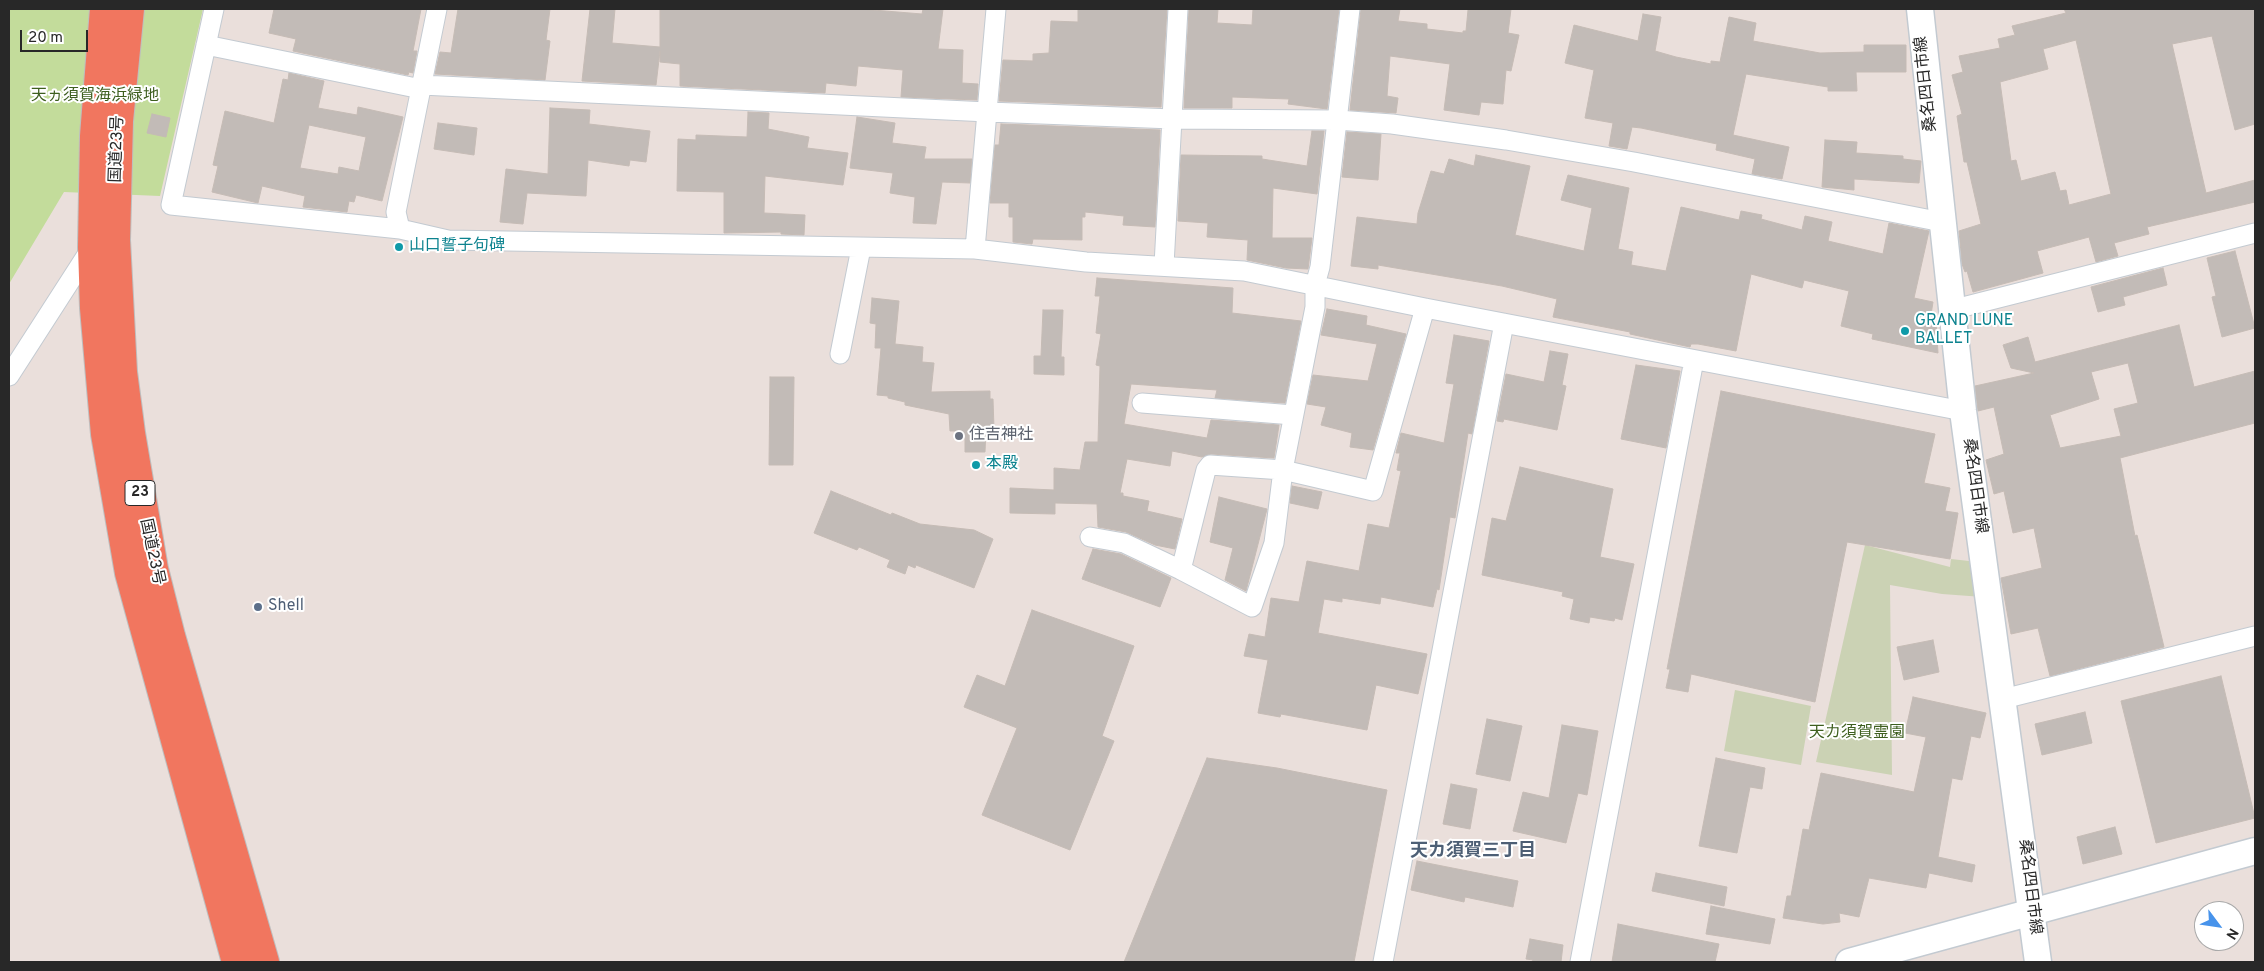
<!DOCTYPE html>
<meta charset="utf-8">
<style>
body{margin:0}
#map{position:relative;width:2264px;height:971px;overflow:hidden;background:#eadfdb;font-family:Overpass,sans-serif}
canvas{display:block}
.frame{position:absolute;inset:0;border:10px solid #282828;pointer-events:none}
.north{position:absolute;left:2194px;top:901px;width:50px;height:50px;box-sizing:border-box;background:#fff;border:1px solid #a9a9a9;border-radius:50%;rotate:121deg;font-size:14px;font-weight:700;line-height:20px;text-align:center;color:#282828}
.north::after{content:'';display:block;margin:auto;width:18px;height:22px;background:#4793eb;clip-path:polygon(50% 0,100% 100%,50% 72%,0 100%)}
.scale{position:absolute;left:20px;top:30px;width:68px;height:22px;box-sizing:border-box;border:2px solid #282828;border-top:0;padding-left:6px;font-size:15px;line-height:18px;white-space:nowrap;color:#282828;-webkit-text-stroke:4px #fff;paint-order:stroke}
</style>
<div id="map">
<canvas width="2264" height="971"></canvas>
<div class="frame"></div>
<div class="north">N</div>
<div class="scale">20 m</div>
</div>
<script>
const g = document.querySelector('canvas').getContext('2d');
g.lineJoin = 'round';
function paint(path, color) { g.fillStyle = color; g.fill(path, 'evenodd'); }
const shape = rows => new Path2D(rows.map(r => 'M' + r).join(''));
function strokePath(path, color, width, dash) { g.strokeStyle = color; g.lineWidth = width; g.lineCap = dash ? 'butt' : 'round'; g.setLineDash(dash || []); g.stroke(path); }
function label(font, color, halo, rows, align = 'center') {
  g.font = font + ' Overpass,"Noto Sans JP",sans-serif'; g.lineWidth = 4; g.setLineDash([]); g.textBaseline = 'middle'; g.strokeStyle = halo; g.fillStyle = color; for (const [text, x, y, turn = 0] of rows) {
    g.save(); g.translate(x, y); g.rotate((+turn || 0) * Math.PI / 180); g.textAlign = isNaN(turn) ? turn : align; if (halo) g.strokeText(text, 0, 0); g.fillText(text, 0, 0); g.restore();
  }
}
paint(shape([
 [9,9,203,9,160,196,64,192,9,284]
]), '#c3dc9b');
paint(shape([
 [1865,545,1950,567,1951,559,1978,562,1983,597,1942,594,1890,585,1892,775,1816,762],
 [1735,690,1811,706,1801,765,1724,751]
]), '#cbd2b4');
const building = shape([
 [274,9,421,9,413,51,417,51,413,73,409,72,408,75,293,51,296,39,269,33,274,9],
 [458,9,550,9,546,40,550,41,545,80,435,74,440,52,451,53,458,9],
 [590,9,615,9,612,43,660,47,660,9,861,9,922,14,923,9,943,9,938,49,963,50,962,83,978,84,977,100,901,97,903,70,858,66,856,86,826,83,825,93,680,86,680,64,660,62,660,51,656,85,582,81,590,9],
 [1078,9,1167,9,1161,107,999,101,1003,60,1033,61,1033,54,1049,53,1051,21,1078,22,1078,9],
 [1189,9,1218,9,1217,23,1252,25,1253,9,1339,9,1327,109,1288,104,1289,99,1232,97,1232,108,1184,108,1189,9],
 [1361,9,1400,9,1398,21,1427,24,1427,29,1463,33,1463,31,1466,31,1468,10,1511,9,1508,33,1519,35,1511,71,1506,70,1503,104,1481,102,1479,115,1444,110,1450,64,1390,56,1387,96,1398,98,1396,113,1350,110,1361,9],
 [2064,9,2255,9,2255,124,2235,130,2212,36,2172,44,2206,193,2255,180,2255,202,2147,227,2149,234,2114,243,2118,256,2096,262,2089,237,2037,251,2043,273,1973,292,1967,271,1965,272,1962,264,1959,231,1981,224,1967,162,1964,162,1957,116,1962,114,1952,75,1963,72,1959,56,2000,48,1998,39,2015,35,2012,26,2066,13,2064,9],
 [2076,40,2111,194,2069,205,2066,190,2060,191,2055,172,2021,181,2016,160,2011,161,2000,82,2048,69,2043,49,2076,40],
 [1643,14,1661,17,1655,51,1676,57,1711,64,1711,61,1720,62,1729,17,1756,23,1753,41,1820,53,1864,52,1864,45,1906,45,1906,72,1856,72,1857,91,1828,91,1828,87,1746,74,1733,135,1789,147,1782,179,1752,174,1755,159,1716,150,1717,144,1641,128,1632,127,1627,149,1609,146,1613,123,1585,118,1594,70,1565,63,1574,25,1638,41,1643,14],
 [289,73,324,81,318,108,357,115,358,107,403,117,382,201,356,195,354,202,349,201,347,212,303,207,305,196,262,186,258,203,212,192,218,166,213,165,225,111,274,123,283,79,288,80,289,73],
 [309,125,366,137,359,171,339,167,338,174,300,168,309,125],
 [550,108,590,110,589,124,650,131,646,162,630,160,629,166,588,160,586,196,527,193,523,224,500,222,506,169,548,174,550,108],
 [748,112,769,113,768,129,809,137,807,148,848,153,843,185,765,176,764,213,805,215,804,235,781,234,781,232,724,233,724,192,677,191,678,139,696,140,696,135,747,137,748,112],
 [152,114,170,118,166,137,147,133,152,114],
 [857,117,895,123,892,143,926,147,924,159,972,159,970,183,942,182,936,224,913,223,915,197,890,193,893,173,850,168,857,117],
 [438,123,477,128,474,155,434,149,438,123],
 [1001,124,1160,130,1155,227,1123,225,1124,216,1085,212,1085,217,1082,217,1082,240,1033,239,1032,244,1013,242,1013,217,1009,217,1009,203,990,203,995,145,999,145,1001,124],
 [1312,131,1324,131,1317,194,1273,188,1272,238,1312,238,1308,269,1286,268,1247,260,1248,240,1207,237,1208,223,1178,221,1181,155,1262,156,1262,159,1307,166,1312,131],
 [1347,132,1381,134,1378,180,1342,177,1347,132],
 [1825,140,1857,142,1856,153,1903,156,1903,159,1921,161,1919,183,1854,179,1854,190,1822,187,1825,140],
 [1476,155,1530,166,1515,235,1584,251,1592,208,1561,200,1568,175,1629,188,1618,249,1633,252,1631,265,1666,271,1681,207,1739,220,1741,211,1762,215,1761,219,1802,230,1805,216,1832,222,1828,241,1883,254,1889,223,1929,231,1914,298,1933,302,1930,321,1936,322,1938,353,1872,339,1873,334,1841,326,1849,291,1804,280,1802,288,1751,274,1736,351,1698,344,1691,344,1690,347,1630,334,1630,332,1553,317,1557,299,1502,286,1378,265,1378,269,1351,266,1357,217,1417,224,1418,213,1431,171,1444,174,1449,159,1474,166,1476,155],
 [2235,251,2255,328,2222,337,2212,297,2216,296,2207,258,2235,251],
 [2163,268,2167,285,2123,297,2125,305,2098,312,2091,287,2163,268],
 [1097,278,1233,288,1232,313,1301,321,1285,403,1215,398,1217,390,1131,384,1124,424,1207,438,1211,420,1279,425,1274,458,1211,454,1202,457,1172,451,1170,466,1127,459,1120,493,1123,493,1123,496,1149,501,1147,511,1182,519,1175,549,1155,545,1126,532,1098,527,1097,504,1055,503,1055,514,1010,513,1010,488,1054,490,1054,468,1080,470,1085,442,1098,442,1100,366,1096,365,1101,334,1096,333,1100,296,1095,296,1097,278],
 [872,298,899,301,895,344,923,347,922,362,934,363,931,392,990,391,990,399,993,399,994,429,986,429,985,452,965,452,965,435,962,435,962,431,950,431,949,414,905,405,905,402,888,398,888,396,877,395,881,348,875,348,876,324,870,323,872,298],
 [1327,309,1367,316,1366,325,1406,334,1373,450,1350,447,1352,433,1321,425,1326,407,1307,404,1313,375,1368,381,1377,344,1321,335,1327,309],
 [1043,310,1063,310,1061,357,1064,357,1064,375,1034,374,1034,356,1041,356,1043,310],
 [2179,325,2194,387,2255,371,2255,423,2120,458,2135,536,2137,535,2164,647,2050,676,2038,628,2011,634,2001,578,2042,568,2034,528,2013,533,2004,491,1994,494,1986,460,2004,454,1994,407,1978,411,1975,386,2034,373,2011,368,2003,345,2028,337,2035,362,2179,325],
 [2128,363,2138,403,2114,409,2121,436,2060,448,2050,415,2099,399,2091,372,2128,363],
 [1454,335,1489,341,1472,434,1468,433,1455,518,1450,517,1439,590,1437,589,1433,607,1381,597,1380,604,1342,598,1342,602,1324,599,1318,633,1427,654,1418,694,1376,685,1367,730,1281,714,1280,717,1258,713,1268,660,1244,656,1249,634,1265,637,1271,598,1299,602,1307,561,1359,571,1368,524,1389,528,1401,471,1397,470,1400,453,1396,453,1401,433,1444,443,1454,384,1446,383,1454,335],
 [1550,351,1568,354,1562,385,1566,386,1557,430,1504,419,1503,422,1497,421,1506,374,1544,382,1550,351],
 [1636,365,1680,371,1666,448,1621,439,1636,365],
 [770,377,794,377,793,465,769,465,770,377],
 [1721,391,1935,434,1924,483,1950,488,1945,511,1958,513,1950,559,1847,542,1815,702,1691,674,1688,692,1666,688,1670,669,1667,669,1721,391],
 [1520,467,1613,489,1600,557,1634,564,1622,620,1615,618,1614,621,1590,617,1589,623,1570,619,1574,599,1562,596,1563,592,1482,575,1492,518,1506,521,1520,467],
 [1292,486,1322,492,1318,509,1290,503,1292,486],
 [831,491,891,515,892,513,920,524,974,530,993,539,974,588,916,565,915,568,908,565,905,574,887,567,890,560,859,547,857,550,814,533,831,491],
 [1219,497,1267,509,1246,591,1225,580,1233,548,1210,542,1219,497],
 [1093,549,1121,554,1171,578,1160,607,1082,579,1093,549],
 [1032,610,1134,646,1102,736,1114,741,1070,850,982,815,1017,728,964,707,977,675,1005,686,1032,610],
 [1933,640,1939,672,1904,680,1897,647,1933,640],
 [2221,676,2255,818,2156,843,2121,701,2221,676],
 [1913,697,1986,713,1980,738,1971,736,1962,780,1952,778,1938,857,1975,865,1972,882,1929,873,1926,888,1869,878,1859,917,1839,913,1840,922,1823,924,1783,918,1787,896,1791,896,1803,829,1809,830,1821,773,1914,792,1926,737,1905,733,1913,697],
 [2085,712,2092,743,2042,755,2035,724,2085,712],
 [1487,719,1522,726,1510,781,1476,774,1487,719],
 [1562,725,1598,731,1587,795,1578,793,1566,843,1513,831,1523,792,1549,798,1562,725],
 [1207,758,1277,768,1387,790,1354,962,1124,962,1207,758],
 [1716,758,1765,768,1762,789,1750,787,1737,853,1699,846,1716,758],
 [1451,784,1477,789,1470,829,1443,824,1451,784],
 [2115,827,2122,854,2083,864,2077,837,2115,827],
 [1417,861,1518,881,1513,907,1465,897,1464,902,1411,890,1417,861],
 [1656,873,1727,887,1724,906,1652,891,1656,873],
 [1711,906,1775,919,1770,944,1706,934,1711,906],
 [1618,924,1719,944,1715,962,1612,962,1618,924],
 [1530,939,1563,945,1561,962,1532,962,1533,960,1526,959,1530,939]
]);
paint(building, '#c2bbb7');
strokePath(building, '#c5bbb5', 1);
const street = shape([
 [214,9,171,205,400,229,448,240,975,249,1086,262,1244,271,1425,308,1963,411],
 [1350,9,1320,267,1315,285,1315,307,1283,470,1274,543,1252,607,1181,570,1206,470,1210,465,1283,470,1373,491,1425,308],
 [206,45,421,89],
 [421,85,988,112,1173,119,1337,120,1392,124,1506,140,1634,162,1942,222],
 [400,229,396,212,437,9],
 [975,249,996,9],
 [1164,265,1178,9],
 [1951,310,2255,233],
 [840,354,861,248],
 [9,376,92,247],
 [1142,403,1293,415],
 [1090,537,1124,543,1181,570],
 [2003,699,2255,636],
 [1383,962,1504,323],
 [1580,962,1694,360]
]);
const secondary = shape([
 [1920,9,1963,411,2038,962],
 [1849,962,2255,851]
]);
const highway = shape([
 [104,9,94,136,92,247,94,308,105,434,129,573,236,962],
 [130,9,119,121,116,240,123,372,131,433,154,569,171,636,265,962]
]);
strokePath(street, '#c3cad1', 21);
strokePath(secondary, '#c3cad1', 29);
strokePath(highway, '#bebebe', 30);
strokePath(street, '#fff', 19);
strokePath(secondary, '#fff', 26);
strokePath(highway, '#f1765f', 28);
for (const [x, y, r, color] of [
 [399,247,5,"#0f9aa8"],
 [1905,331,5,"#0f9aa8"],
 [959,436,5,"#6b7280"],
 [976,465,5,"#0f9aa8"],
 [258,607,5,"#5c6f8a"]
]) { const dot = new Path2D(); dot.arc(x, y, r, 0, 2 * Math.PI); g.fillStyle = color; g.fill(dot); strokePath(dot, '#fff', 2); }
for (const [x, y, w] of [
 [140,493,30]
]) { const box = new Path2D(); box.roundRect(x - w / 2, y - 12.5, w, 25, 4); g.fillStyle = '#fff'; g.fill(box); strokePath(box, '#282828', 1); }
label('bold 15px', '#282828', null, [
 ["23",140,493]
]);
label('16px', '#282828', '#fff', [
 ["桑名四日市線",1927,84,-96],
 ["国道23号",118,149,-88],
 ["桑名四日市線",1974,486,82],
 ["国道23号",151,552,78],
 ["桑名四日市線",2029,887,83]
]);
label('16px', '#3e5f1f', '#fff', [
 ["天ヵ須賀海浜緑地",95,97],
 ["天カ須賀霊園",1857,734]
]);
label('16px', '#0d838f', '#fff', [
 ["山口誓子句碑",409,247],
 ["GRAND LUNE",1915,322],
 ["BALLET",1915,340],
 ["本殿",986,465]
], 'left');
label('16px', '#5b616d', '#fff', [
 ["住吉神社",969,436]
], 'left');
label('16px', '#4e5e75', '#fff', [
 ["Shell",268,607]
], 'left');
label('bold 18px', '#4d5f75', '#fff', [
 ["天カ須賀三丁目",1473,852]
]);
</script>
